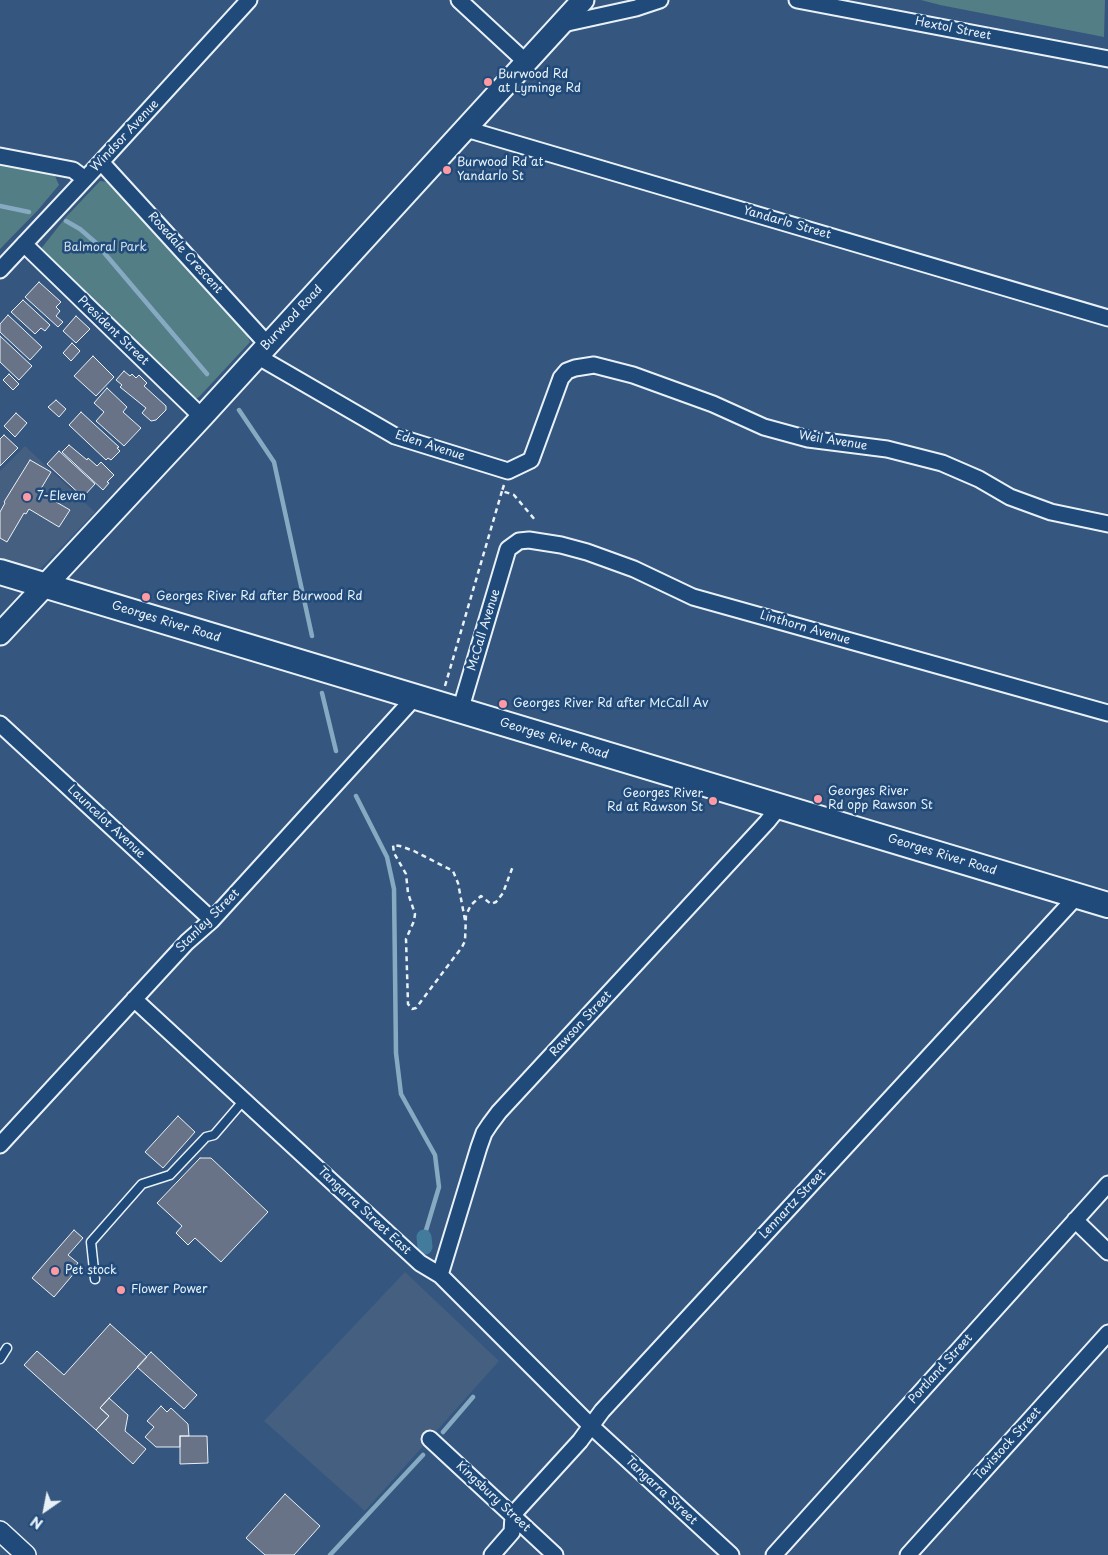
<!DOCTYPE html>
<style>
body{margin:0}
#map{position:relative;width:1108px;height:1555px;overflow:hidden;background:#35567e;font-family:"Playpen Sans",sans-serif}
canvas{display:block}
.north{position:absolute;left:20px;top:1485px;width:50px;height:50px;-webkit-text-stroke:4px #1f4a7a;paint-order:stroke;rotate:213deg;font-size:14px;font-weight:700;line-height:20px;text-align:center;color:#e8f1f8}
.north::after{content:'';display:block;margin:auto;width:18px;height:22px;background:#e8f1f8;clip-path:polygon(50% 0,100% 100%,50% 72%,0 100%)}
</style>
<div id="map">
<canvas width="1108" height="1555"></canvas>
<div class="north">N</div>
</div>
<script>
const g = document.querySelector('canvas').getContext('2d');
g.lineJoin = 'round';
function paint(path, color) { g.fillStyle = color; g.fill(path, 'evenodd'); }
const shape = rows => new Path2D(rows.map(r => 'M' + r).join(''));
function strokePath(path, color, width, dash) { g.strokeStyle = color; g.lineWidth = width; g.lineCap = dash ? 'butt' : 'round'; g.setLineDash(dash || []); g.stroke(path); }
function label(font, color, halo, rows, align = 'center') {
  g.font = font + ' "Playpen Sans",sans-serif'; g.lineWidth = 5; g.setLineDash([]); g.textBaseline = 'middle'; g.strokeStyle = halo; g.fillStyle = color; for (const [text, x, y, turn = 0] of rows) {
    g.save(); g.translate(x, y); g.rotate((+turn || 0) * Math.PI / 180); g.textAlign = isNaN(turn) ? turn : align; if (halo) g.strokeText(text, 0, 0); g.fillText(text, 0, 0); g.restore();
  }
}
paint(shape([
 [25,446,95,512,41,568,32,569,0,559,0,471],
 [405,1272,499,1361,365,1511,264,1421]
]), '#455f81');
paint(shape([
 [921,0,1105,0,1104,37,940,5],
 [0,163,55,176,59,185,38,210,0,249],
 [100,181,109,182,246,333,250,342,199,397,195,399,190,397,40,250,66,217]
]), '#537e86');
strokePath(shape([
 [0,206,29,212],
 [66,221,80,229,95,242,207,374],
 [239,410,274,462,312,636],
 [322,693,336,751],
 [356,796,387,857,394,889,396,1053,401,1094,435,1155,439,1187,424,1237],
 [443,1432,473,1397],
 [330,1555,423,1455]
]), '#85aac1', 4.5);
strokePath(shape([
 [424,1237,425,1247]
]), '#437b9d', 15);
const building = shape([
 [39,282,61,302,56,307,60,311,56,316,63,322,58,327,25,297,39,282],
 [23,300,50,325,45,331,41,328,35,334,11,312,23,300],
 [8,315,42,347,30,360,0,332,0,324,8,315],
 [76,316,90,329,76,343,63,331,76,316],
 [0,336,32,366,19,380,0,362,0,336],
 [72,343,80,351,71,361,63,353,72,343],
 [93,356,114,377,96,396,74,376,93,356],
 [124,371,130,376,132,374,136,378,139,375,147,383,144,386,166,406,166,410,156,420,151,421,142,413,146,408,120,387,122,385,116,380,124,371],
 [9,374,19,384,13,390,3,380,9,374],
 [107,388,127,407,123,412,141,428,124,446,96,421,104,412,94,403,107,388],
 [56,400,66,409,59,417,48,407,56,400],
 [81,412,119,447,117,448,120,451,111,460,108,458,106,460,69,425,81,412],
 [16,413,27,423,15,437,4,426,16,413],
 [4,435,18,448,0,466,0,439,4,435],
 [69,445,87,460,88,458,97,466,101,462,114,475,107,482,109,483,103,490,62,452,69,445],
 [59,451,95,484,83,497,47,464,59,451],
 [30,460,51,472,39,492,70,510,59,527,29,509,26,514,24,513,7,542,0,538,0,512,5,503,4,502,30,460],
 [178,1116,195,1132,163,1168,145,1152,178,1116],
 [200,1158,211,1158,268,1212,221,1262,195,1238,188,1245,176,1233,182,1226,157,1203,200,1158],
 [74,1230,83,1238,68,1255,78,1263,73,1269,76,1271,54,1297,32,1278,74,1230],
 [110,1324,147,1357,100,1408,109,1416,96,1430,24,1365,37,1351,64,1375,110,1324],
 [151,1352,197,1395,184,1409,137,1367,151,1352],
 [109,1398,128,1415,125,1431,146,1449,133,1464,96,1430,109,1416,100,1408,109,1398],
 [161,1406,167,1412,171,1408,188,1424,189,1436,180,1436,180,1447,156,1447,145,1437,154,1427,147,1421,161,1406],
 [180,1436,207,1436,208,1463,180,1464,180,1436],
 [285,1494,320,1526,294,1555,265,1555,246,1538,285,1494]
]);
paint(building, '#697388');
strokePath(building, '#e8f1f8', 1);
const service = shape([
 [95,1279,91,1242,142,1184,170,1175,206,1137,214,1135,244,1100],
 [0,1359,7,1348]
]);
const minor = shape([
 [459,0,527,63],
 [797,0,1108,59],
 [563,24,636,8,660,0],
 [466,129,1108,318],
 [0,156,73,170,85,179],
 [101,162,268,345],
 [24,244,202,417],
 [0,270,101,162,249,0],
 [257,356,395,436,508,471,531,460,561,378,567,371,575,368,594,365,633,375,713,404,764,427,808,439,887,449,942,463,979,479,1010,497,1051,512,1108,524],
 [460,711,508,549,519,541,529,540,561,545,587,552,634,569,693,597,1108,713],
 [0,724,212,920],
 [134,999,420,1263,440,1275,591,1426,731,1555],
 [0,1145,187,942,212,920,415,697],
 [1075,1220,1108,1252],
 [440,1275,479,1147,484,1133,490,1124,499,1112,767,822,779,807],
 [430,1439,555,1555],
 [492,1555,512,1532,513,1516,518,1509,580,1441,602,1411,1077,896],
 [774,1555,1108,1184],
 [908,1555,1108,1333]
]);
const tertiary = shape([
 [0,1531,26,1555]
]);
const secondary = shape([
 [0,634,202,417,583,0]
]);
const primary = shape([
 [0,572,1108,905]
]);
strokePath(service, '#e8f1f8', 11);
strokePath(minor, '#e8f1f8', 19);
strokePath(tertiary, '#e8f1f8', 22);
strokePath(secondary, '#e8f1f8', 25);
strokePath(primary, '#e8f1f8', 28);
strokePath(shape([
 [504,485,502,491,514,495,536,521],
 [445,686,502,491],
 [465,920,458,883,453,871,414,851,400,846,393,845,394,853,406,874,408,893,415,914,414,921,406,939,408,1004,412,1009,416,1008,462,947,465,941,466,915,471,905,481,896,491,904,496,902,503,893,513,866]
]), '#e8f1f8', 2.5, [5, 4]);
strokePath(service, '#1f4a7a', 8);
strokePath(minor, '#1f4a7a', 15);
strokePath(tertiary, '#1f4a7a', 19);
strokePath(secondary, '#1f4a7a', 21);
strokePath(primary, '#1f4a7a', 24);
for (const [x, y, r, color] of [
 [488,82,5,"#ff9aa2"],
 [447,170,5,"#ff9aa2"],
 [27,497,5,"#ff9aa2"],
 [146,597,5,"#ff9aa2"],
 [503,704,5,"#ff9aa2"],
 [818,799,5,"#ff9aa2"],
 [713,801,5,"#ff9aa2"],
 [55,1271,5,"#ff9aa2"],
 [121,1290,5,"#ff9aa2"]
]) { const dot = new Path2D(); dot.arc(x, y, r, 0, 2 * Math.PI); g.fillStyle = color; g.fill(dot); strokePath(dot, '#1f4a7a', 2); }
label('12px', '#e8f1f8', '#1f4a7a', [
 ["Hextol Street",953,29,11],
 ["Windsor Avenue",125,136,-47],
 ["Yandarlo Street",787,223,16],
 ["Rosedale Crescent",185,253,48],
 ["Burwood Road",292,318,-47],
 ["President Street",113,331,44],
 ["Weil Avenue",833,441,9],
 ["Eden Avenue",430,446,18],
 ["Georges River Road",166,622,17],
 ["Linthorn Avenue",805,628,16],
 ["McCall Avenue",484,630,-73],
 ["Georges River Road",554,739,17],
 ["Launcelot Avenue",106,822,43],
 ["Georges River Road",942,855,17],
 ["Stanley Street",208,921,-45],
 ["Rawson Street",581,1024,-47],
 ["Lennartz Street",793,1204,-47],
 ["Tangarra Street East",364,1211,43],
 ["Portland Street",941,1369,-48],
 ["Tavistock Street",1008,1444,-48],
 ["Tangarra Street",661,1491,43],
 ["Kingsbury Street",493,1497,43]
]);
label('12px', '#e8f1f8', '#1f4a7a', [
 ["Burwood Rd",498,75],
 ["at Lyminge Rd",498,89],
 ["Burwood Rd at",457,163],
 ["Yandarlo St",457,177],
 ["7-Eleven",37,497],
 ["Georges River Rd after Burwood Rd",156,597],
 ["Georges River Rd after McCall Av",513,704],
 ["Georges River",828,792],
 ["Rd opp Rawson St",828,806],
 ["Georges River",703,794,"right"],
 ["Rd at Rawson St",703,808,"right"],
 ["Pet stock",65,1271],
 ["Flower Power",131,1290]
], 'left');
label('12px', '#d2e0e7', '#1f4a7a', [
 ["Balmoral Park",105,248]
]);
</script>
